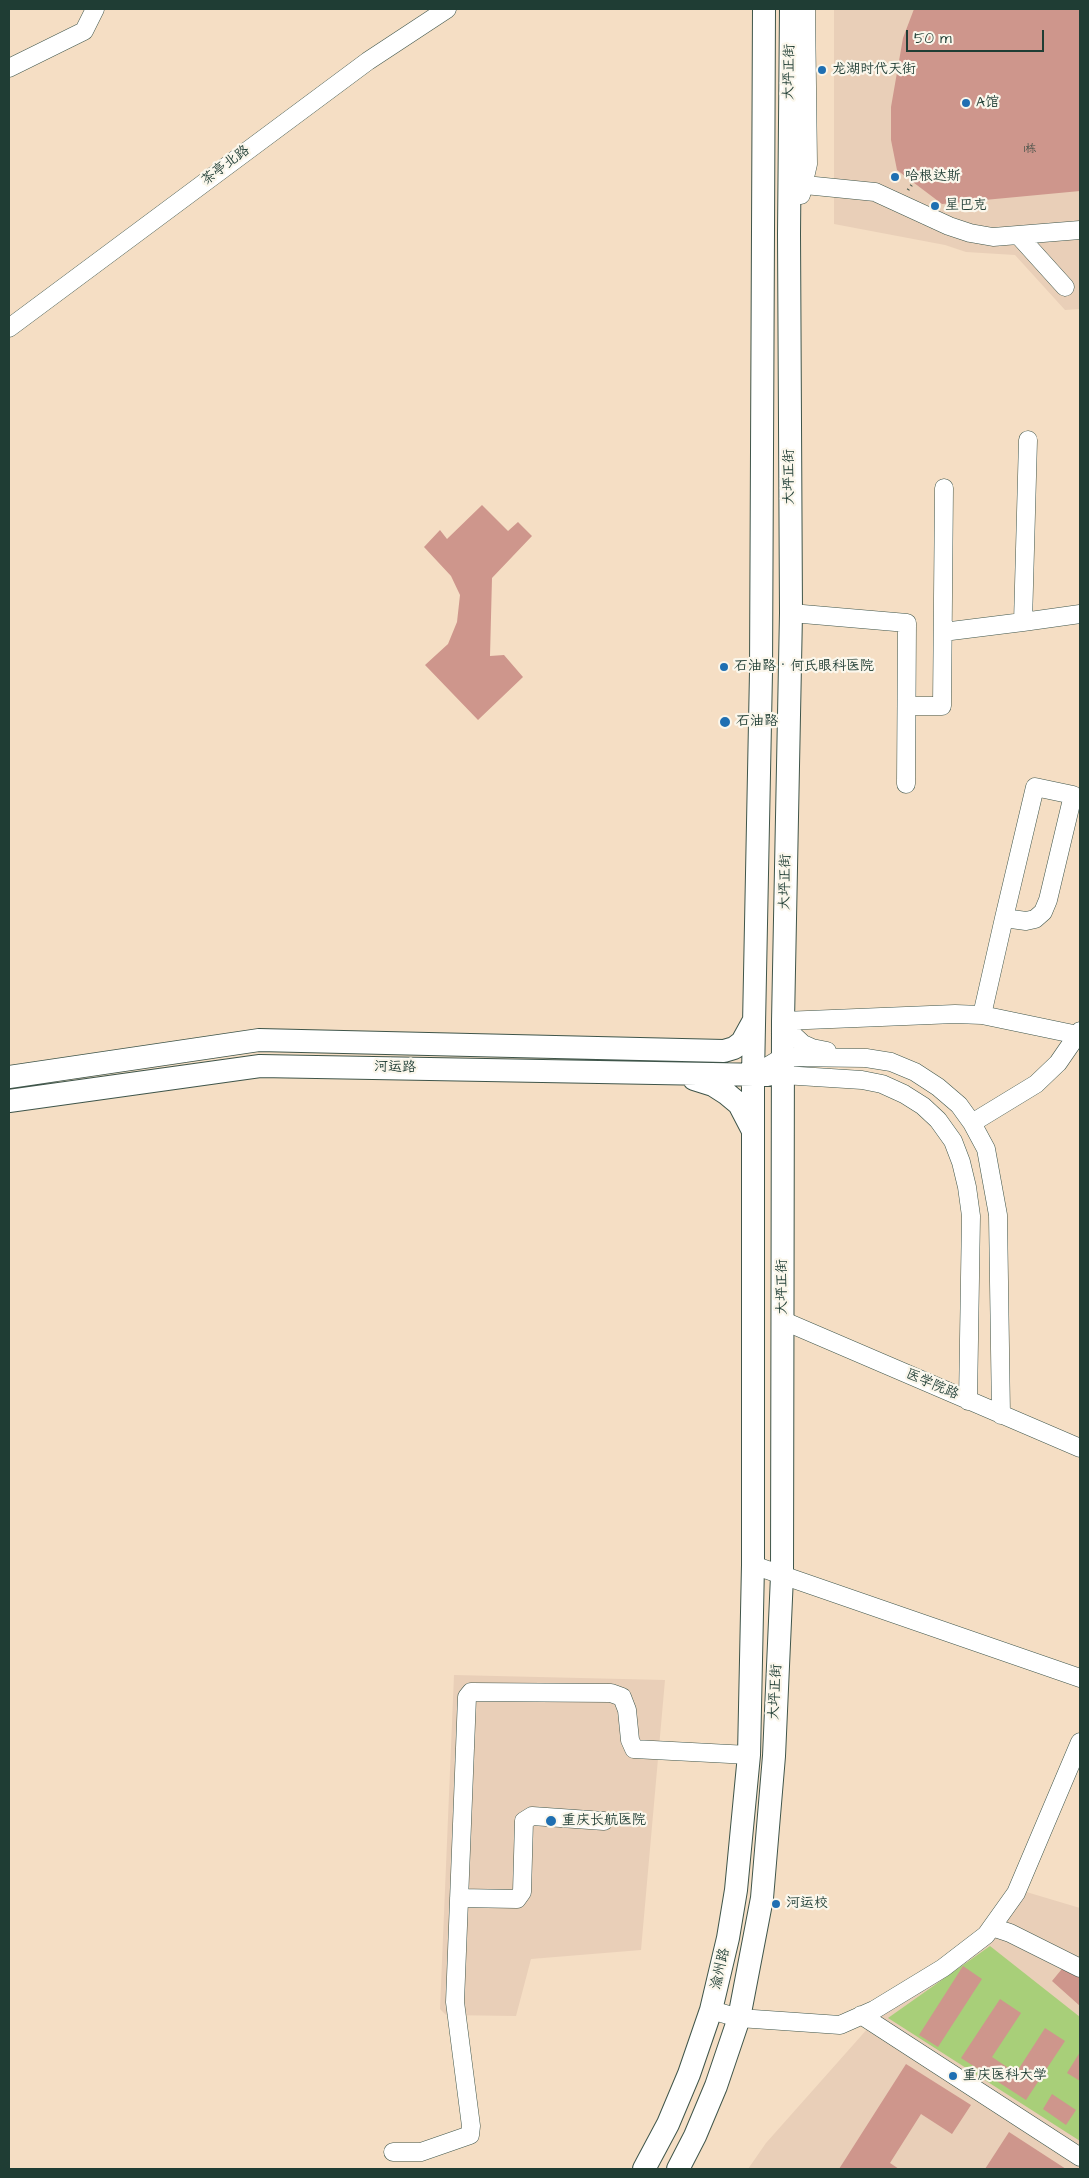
<!DOCTYPE html>
<meta charset="utf-8">
<style>
body{margin:0}
#map{position:relative;width:1089px;height:2178px;overflow:hidden;background:#f5dec4;font-family:"Architects Daughter",sans-serif}
canvas{display:block}
.frame{position:absolute;inset:0;border:10px solid #1f3d34;pointer-events:none}
.scale{position:absolute;left:906px;top:30px;width:138px;height:22px;box-sizing:border-box;border:2px solid #1f3d34;border-top:0;padding-left:6px;font-size:15px;line-height:18px;white-space:nowrap;color:#1f3d34;-webkit-text-stroke:4px #fbf7ec;paint-order:stroke}
</style>
<div id="map">
<canvas width="1089" height="2178"></canvas>
<div class="frame"></div>
<div class="scale">50 m</div>
</div>
<script>
const g = document.querySelector('canvas').getContext('2d');
g.lineJoin = 'round';
function paint(path, color) { g.fillStyle = color; g.fill(path, 'evenodd'); }
const shape = rows => new Path2D(rows.map(r => 'M' + r).join(''));
function strokePath(path, color, width, dash) { g.strokeStyle = color; g.lineWidth = width; g.lineCap = dash ? 'butt' : 'round'; g.setLineDash(dash || []); g.stroke(path); }
function label(font, color, halo, rows, align = 'center') {
  g.font = font + ' "Architects Daughter","LXGW WenKai TC",sans-serif'; g.lineWidth = 4.5; g.setLineDash([]); g.textBaseline = 'middle'; g.strokeStyle = halo; g.fillStyle = color; for (const [text, x, y, turn = 0] of rows) {
    g.save(); g.translate(x, y); g.rotate((+turn || 0) * Math.PI / 180); g.textAlign = isNaN(turn) ? turn : align; if (halo) g.strokeText(text, 0, 0); g.fillText(text, 0, 0); g.restore();
  }
}
paint(shape([
 [834,9,1080,9,1080,309,1065,310,1015,255,966,252,945,245,834,224],
 [454,1675,665,1680,641,1950,531,1959,516,2016,446,2015,440,2009],
 [1023,1891,1080,1908,1080,2169,748,2169,766,2143,885,2009,967,1962,984,1946]
]), '#e9cfb8');
paint(shape([
 [990,1946,1080,2017,1080,2141,888,2018]
]), '#a8cf79');
paint(shape([
 [914,9,1080,9,1080,191,942,204,897,170,891,140,891,107,903,38],
 [482,505,508,531,518,522,532,536,492,578,490,656,504,655,523,677,478,720,425,665,448,644,457,622,460,595,451,576,424,547,440,530,447,539],
 [1066,1964,1080,1975,1080,2006,1052,1981],
 [963,1966,982,1979,938,2047,919,2035],
 [1000,1999,1021,2013,992,2057,1016,2073,1045,2028,1065,2041,1026,2100,961,2058],
 [1080,2052,1080,2081,1067,2073],
 [906,2064,971,2105,952,2134,921,2114,890,2163,899,2169,839,2169],
 [1052,2094,1076,2110,1066,2125,1043,2109],
 [1009,2132,1066,2169,985,2169]
]), '#ce968c');
const minor = shape([
 [9,68,84,31,95,9],
 [805,185,875,192,949,226,970,233,993,237,1080,230],
 [801,195,808,164,806,9],
 [1018,235,1065,287],
 [9,328,368,61,447,9],
 [791,613,907,623,906,784],
 [1023,622,1080,614],
 [943,632,1023,622,1028,440],
 [908,706,942,706,944,488],
 [982,1015,1004,918,1035,787,1073,795,1048,900,1043,912,1035,919,1026,921,1004,918],
 [827,1051,812,1048,803,1044,789,1031,783,1021,955,1014,982,1015,1078,1035],
 [753,1075,783,1057,866,1058,891,1062,915,1072,938,1087,959,1105,972,1123,986,1149,998,1215,1001,1415],
 [783,1075,862,1080,882,1084,904,1094,923,1106,938,1120,953,1141,961,1162,967,1187,971,1216,968,1401],
 [972,1123,1036,1084,1058,1063,1080,1031],
 [784,1321,1080,1448],
 [753,1565,1080,1678],
 [459,1898,517,1899,522,1892,524,1821,532,1816,604,1821],
 [992,1927,1010,1933,1080,1968],
 [711,2010,739,2018,840,2025,874,2010,943,1968,986,1935,1016,1893,1080,1742],
 [861,2015,1080,2157],
 [393,2152,421,2152,470,2135,471,2126,455,2002,467,1697,471,1692,611,1693,622,1697,627,1710,630,1740,634,1749,749,1755]
]);
const major = shape([
 [9,1077,259,1040,724,1051,734,1048,742,1042,753,1022],
 [694,1079,713,1085,727,1094,739,1104,752,1129],
 [9,1101,260,1066,768,1075],
 [644,2169,668,2124,689,2074,711,2010,728,1938,736,1890,749,1755,753,1565,753,1075,761,672,764,9],
 [678,2169,695,2136,716,2086,739,2018,762,1898,774,1756,782,1576,783,1021,791,613,789,234,791,9]
]);
strokePath(minor, '#3f554a', 19);
strokePath(major, '#3f554a', 24);
strokePath(shape([
 [908,190,913,183]
]), '#3f554a', 3, [1, 4]);
strokePath(minor, '#fff', 18);
strokePath(major, '#fff', 22);
for (const [x, y, r, color] of [
 [822,70,5,"#1f6fb2"],
 [966,103,5,"#1f6fb2"],
 [895,177,5,"#1f6fb2"],
 [935,206,5,"#1f6fb2"],
 [724,667,5,"#1f6fb2"],
 [725,722,6,"#1f6fb2"],
 [551,1821,6,"#1f6fb2"],
 [776,1904,5,"#1f6fb2"],
 [953,2076,5,"#1f6fb2"]
]) { const dot = new Path2D(); dot.arc(x, y, r, 0, 2 * Math.PI); g.fillStyle = color; g.fill(dot); strokePath(dot, '#fbf7ec', 2); }
label('11px', '#4b534a', null, [
 ["1栋",1030,150]
]);
label('14px', '#1f3d34', '#fbf7ec', [
 ["龙湖时代天街",832,70],
 ["A馆",976,103],
 ["哈根达斯",905,177],
 ["星巴克",945,206],
 ["石油路‧何氏眼科医院",734,667],
 ["石油路",736,722],
 ["重庆长航医院",562,1821],
 ["河运校",786,1904],
 ["重庆医科大学",963,2076]
], 'left');
label('14px', '#1f3d34', '#fbf7ec', [
 ["大坪正街",790,72,-89],
 ["茶亭北路",226,166,-37],
 ["大坪正街",790,477,-90],
 ["大坪正街",786,882,-89],
 ["河运路",395,1068,1],
 ["大坪正街",783,1287,-90],
 ["医学院路",932,1385,23],
 ["大坪正街",776,1692,-87],
 ["渝州路",721,1969,-77]
]);
</script>
